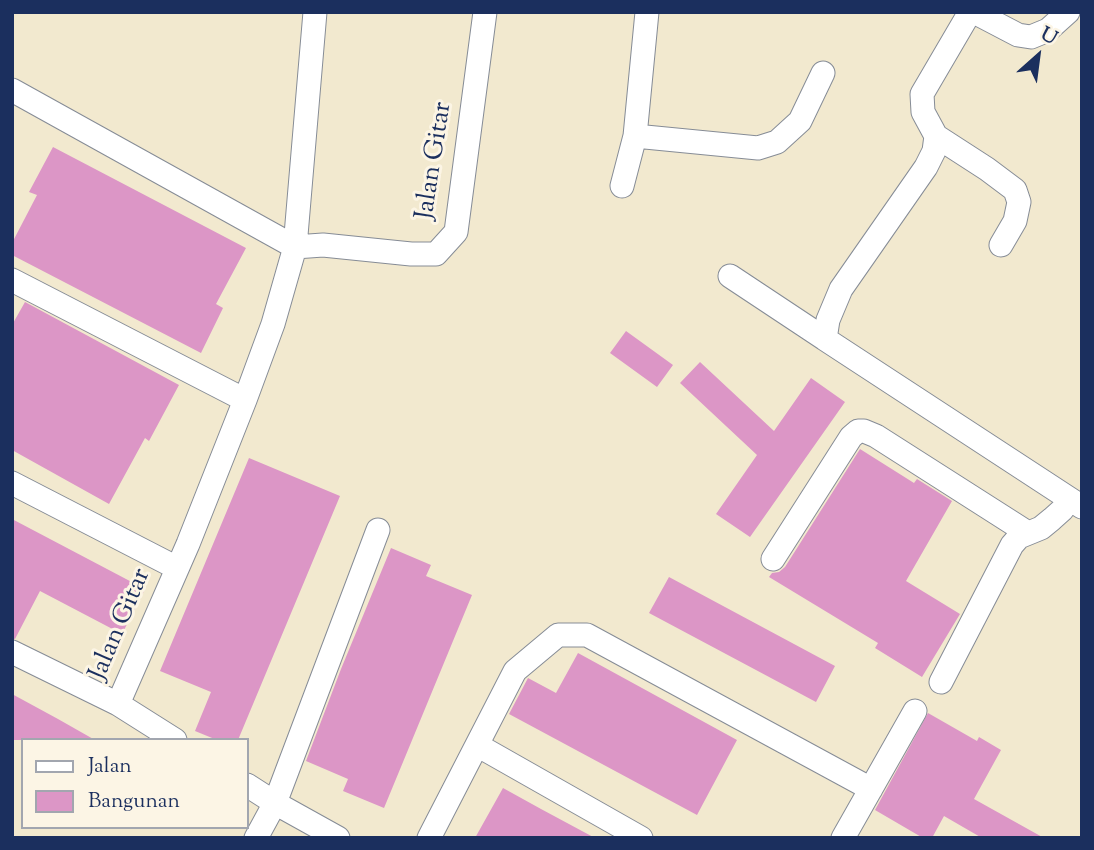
<!DOCTYPE html>
<style>
body{margin:0}
#map{position:relative;width:1094px;height:850px;overflow:hidden;background:#f2e9cf;font-family:"Sorts Mill Goudy",serif}
canvas{display:block}
.frame{position:absolute;inset:0;border:14px solid #1b2f5e;pointer-events:none}
.legend{position:absolute;left:21px;top:738px;width:228px;height:91px;box-sizing:border-box;background:#fcf5e5;border:2px solid #a2a6af;margin:0;padding:9px 12px;list-style:none;font-size:21px;color:#1b2f5e}
.legend li{display:flex;align-items:center;gap:14px;height:35px}
.legend b{width:35px;border:2px solid #a2a6af}
.north{position:absolute;left:1003px;top:21px;width:70px;height:70px;-webkit-text-stroke:5px #fcf5e5;paint-order:stroke;rotate:28deg;font-size:19px;font-weight:700;line-height:28px;text-align:center;color:#1b2f5e}
.north::after{content:'';display:block;margin:auto;width:24px;height:32px;background:#1b2f5e;clip-path:polygon(50% 0,100% 100%,50% 72%,0 100%)}
</style>
<div id="map">
<canvas width="1094" height="850"></canvas>
<div class="frame"></div>
<ul class="legend">
<li><b style="height:9px;background:#fff"></b>Jalan</li>
<li><b style="height:19px;background:#dc96c6"></b>Bangunan</li>
</ul>
<div class="north">U</div>
</div>
<script>
const g = document.querySelector('canvas').getContext('2d');
g.lineJoin = 'round';
function paint(path, color) { g.fillStyle = color; g.fill(path, 'evenodd'); }
const shape = rows => new Path2D(rows.map(r => 'M' + r).join(''));
function strokePath(path, color, width, dash) { g.strokeStyle = color; g.lineWidth = width; g.lineCap = dash ? 'butt' : 'round'; g.setLineDash(dash || []); g.stroke(path); }
function label(font, color, halo, rows, align = 'center') {
  g.font = font + ' "Sorts Mill Goudy",serif'; g.lineWidth = 6; g.setLineDash([]); g.textBaseline = 'middle'; g.strokeStyle = halo; g.fillStyle = color; for (const [text, x, y, turn = 0] of rows) {
    g.save(); g.translate(x, y); g.rotate((+turn || 0) * Math.PI / 180); g.textAlign = isNaN(turn) ? turn : align; if (halo) g.strokeText(text, 0, 0); g.fillText(text, 0, 0); g.restore();
  }
}
paint(shape([
 [53,147,246,248,216,304,223,308,201,353,12,255,12,243,37,195,29,192],
 [25,302,179,385,149,441,145,438,109,504,12,450,12,325],
 [626,331,673,365,657,387,610,353],
 [700,362,774,431,811,378,845,402,750,537,716,514,757,455,680,383],
 [860,449,914,483,917,479,952,501,906,581,960,614,922,677,875,648,878,643,769,577,772,573,779,572,785,567],
 [249,458,340,496,238,740,217,740,195,731,211,692,160,671],
 [12,519,145,589,122,634,40,591,15,639,12,638],
 [391,548,431,565,426,576,472,595,384,808,343,791,348,779,306,761,341,669],
 [669,577,835,666,816,702,649,613],
 [578,653,737,740,697,815,509,714,528,678,556,693],
 [12,694,58,719,95,740,12,740],
 [928,713,977,741,979,737,1001,750,974,799,1044,838,982,838,944,816,932,838,923,838,875,810],
 [503,788,541,809,595,838,475,838]
]), '#dc96c6');
const street = shape([
 [970,12,922,94,923,112,936,136,987,169,1015,190,1019,202,1015,221,1001,245],
 [974,12,1018,35,1031,37,1048,30,1068,12],
 [12,90,295,247,323,245,411,254,436,254,456,232,485,12],
 [635,136,758,148,777,142,800,121,823,73],
 [936,136,934,151,926,167,841,289,828,320,825,339,1082,507],
 [622,186,635,136,647,12],
 [730,276,825,339],
 [12,280,245,400],
 [12,483,177,568],
 [773,559,851,437,858,431,864,431,876,436,1028,533],
 [12,652,118,704,175,740],
 [941,682,1012,545,1019,537,1041,528,1052,519,1062,510,1070,499],
 [118,704,188,544,245,400,273,324,295,247,315,12],
 [477,745,641,838],
 [247,785,275,803,338,838],
 [256,838,275,803,378,530],
 [429,838,515,671,558,635,587,635,871,789],
 [843,838,915,711]
]);
strokePath(street, '#868c96', 25);
strokePath(street, '#fff', 23);
label('26px', '#1b2f5e', '#fcf5e5', [
 ["Jalan Gitar",436,161,-81],
 ["Jalan Gitar",122,625,-67]
]);
</script>
